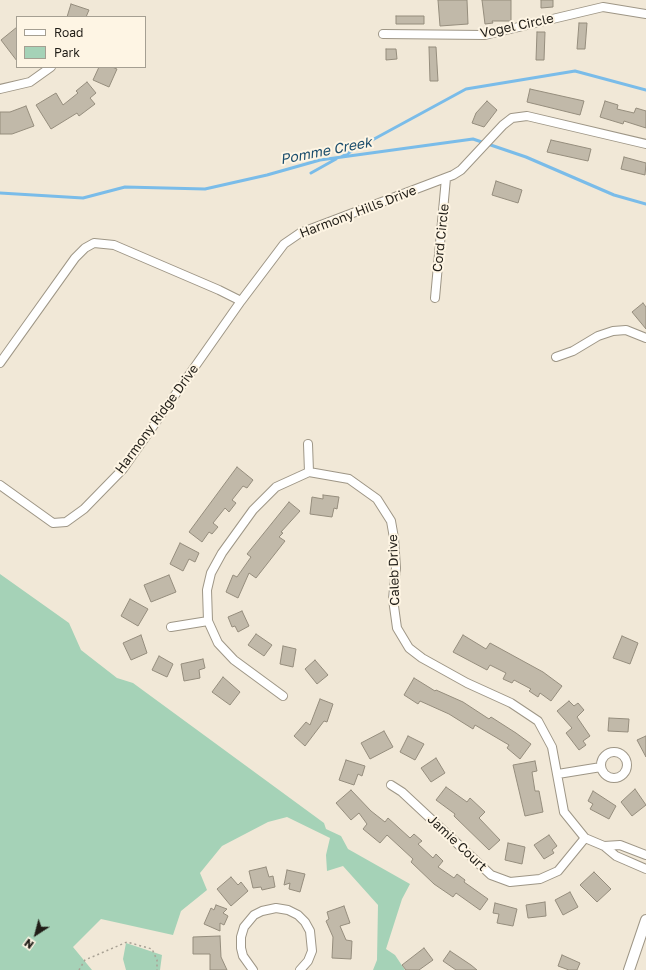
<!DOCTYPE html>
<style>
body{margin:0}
#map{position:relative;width:646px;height:970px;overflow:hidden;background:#f1e8d7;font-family:"Golos Text",sans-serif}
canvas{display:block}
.legend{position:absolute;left:16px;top:16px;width:130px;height:52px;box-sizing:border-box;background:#fef5e4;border:1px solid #a59f92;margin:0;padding:5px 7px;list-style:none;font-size:12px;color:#201d17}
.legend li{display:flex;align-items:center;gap:8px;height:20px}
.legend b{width:20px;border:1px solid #a59f92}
.north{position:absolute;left:16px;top:914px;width:40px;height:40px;-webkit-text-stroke:3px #fef5e4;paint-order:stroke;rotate:216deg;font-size:11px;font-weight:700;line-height:16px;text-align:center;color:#201d17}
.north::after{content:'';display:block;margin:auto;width:14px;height:18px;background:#201d17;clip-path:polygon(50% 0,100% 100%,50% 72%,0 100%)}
</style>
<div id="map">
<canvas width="646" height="970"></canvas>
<ul class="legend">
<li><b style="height:5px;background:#fff"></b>Road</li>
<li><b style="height:11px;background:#a5d2b7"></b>Park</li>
</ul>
<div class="north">N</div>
</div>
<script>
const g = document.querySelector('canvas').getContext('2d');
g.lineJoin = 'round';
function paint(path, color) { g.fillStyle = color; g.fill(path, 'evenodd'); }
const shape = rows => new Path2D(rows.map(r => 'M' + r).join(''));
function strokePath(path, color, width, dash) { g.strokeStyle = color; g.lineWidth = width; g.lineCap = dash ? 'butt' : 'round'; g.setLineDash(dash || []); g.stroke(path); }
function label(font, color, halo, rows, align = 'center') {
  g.font = font + ' "Golos Text",sans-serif'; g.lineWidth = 4; g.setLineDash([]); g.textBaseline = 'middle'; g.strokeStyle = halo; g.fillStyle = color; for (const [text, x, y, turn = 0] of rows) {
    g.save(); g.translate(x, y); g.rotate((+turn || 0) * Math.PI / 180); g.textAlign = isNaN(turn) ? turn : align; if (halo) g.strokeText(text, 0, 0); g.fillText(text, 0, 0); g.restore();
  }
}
paint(shape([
 [0,574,69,623,81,650,117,678,133,683,324,823,326,829,341,836,348,849,410,884,402,899,386,949,395,955,405,970,373,970,377,960,378,905,343,866,327,871,326,855,330,838,287,817,268,822,222,846,200,873,207,890,181,911,173,935,101,919,73,947,92,970,0,970],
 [126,943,162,955,160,970,126,970,123,959]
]), '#a5d2b7');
strokePath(shape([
 [341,157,466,89,575,71,646,90],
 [311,173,336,159],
 [0,193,83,198,125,187,205,189,267,175,320,160,473,139,526,157,614,195,646,204]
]), '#7abce9', 3);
const building = shape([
 [438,0,467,0,468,24,440,26,438,0],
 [482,0,511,0,511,21,492,21,493,23,485,24,482,0],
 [541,0,553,0,553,7,541,8,541,0],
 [71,4,89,10,86,17,67,17,71,4],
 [396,16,424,16,424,24,396,24,396,16],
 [579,23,587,23,585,49,577,49,579,23],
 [17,27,17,61,1,40,17,27],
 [537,32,545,32,544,60,536,60,537,32],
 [429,47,436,47,438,81,430,81,429,47],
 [386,49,396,49,397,59,386,60,386,49],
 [99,67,112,67,117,69,109,87,93,80,99,67],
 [87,82,96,93,90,98,95,104,79,116,77,113,51,129,36,105,56,93,63,105,78,93,76,91,87,82],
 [530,89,584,101,580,115,527,102,530,89],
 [487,101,497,110,484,127,472,123,476,113,487,101],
 [605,101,618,105,617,109,634,113,636,108,646,111,646,128,624,121,623,124,600,117,605,101],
 [26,106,34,126,12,134,0,134,0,112,10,112,26,106],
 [551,140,591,149,588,161,547,152,551,140],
 [624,157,646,163,645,175,621,169,624,157],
 [496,181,522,190,518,203,492,195,496,181],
 [643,303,646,307,646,329,632,312,643,303],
 [237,467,253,480,247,488,243,486,232,500,236,503,229,512,225,508,213,523,218,527,212,534,209,532,202,542,189,532,237,467],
 [323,495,339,497,337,509,334,508,332,517,310,514,312,497,323,499,323,495],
 [289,502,300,511,281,532,283,533,279,537,285,541,256,578,249,573,238,598,226,592,233,575,237,577,251,557,247,554,289,502],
 [180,543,199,553,195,562,189,559,183,571,170,564,180,543],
 [169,575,176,592,151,602,144,585,169,575],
 [130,599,148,609,138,626,121,616,130,599],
 [242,611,249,626,238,632,235,626,232,627,228,617,242,611],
 [256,634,272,645,264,656,248,645,256,634],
 [141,635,147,653,131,660,123,643,141,635],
 [463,635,486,649,490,643,543,672,562,686,551,701,540,693,538,697,529,691,531,689,514,680,512,683,503,679,506,673,490,665,487,670,453,652,463,635],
 [622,636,638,643,630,664,613,658,622,636],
 [283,646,296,649,293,667,280,664,283,646],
 [159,656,173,664,167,677,152,670,159,656],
 [203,659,205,668,199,670,200,678,184,681,181,664,203,659],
 [315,660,328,675,317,684,305,669,315,660],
 [223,677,240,692,230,705,212,692,223,677],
 [414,678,435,691,436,690,463,702,489,719,491,717,516,733,531,744,520,759,507,748,509,745,475,725,473,729,449,714,420,701,418,704,404,695,414,678],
 [320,699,333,704,327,722,324,721,305,746,294,736,306,722,310,725,320,699],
 [569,701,574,706,578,703,584,710,577,717,590,736,583,741,586,745,579,750,566,733,572,728,557,711,569,701],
 [609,718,629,719,628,732,608,731,609,718],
 [384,731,393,747,370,759,361,743,384,731],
 [408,736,424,744,415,760,400,752,408,736],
 [646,736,646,757,637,740,646,736],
 [436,758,445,773,431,782,421,768,436,758],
 [346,760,365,766,362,776,358,774,354,785,339,780,346,760],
 [535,761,537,771,532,772,535,791,539,791,543,812,525,816,513,765,535,761],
 [446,787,467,802,470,798,485,812,479,818,500,840,489,850,454,816,455,814,436,800,446,787],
 [635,789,646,805,632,816,621,802,635,789],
 [351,790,371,811,385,822,388,818,410,838,414,834,422,841,418,844,433,858,436,854,443,861,438,867,454,878,457,874,465,880,464,882,488,899,480,910,456,893,453,897,434,884,411,862,413,859,387,835,380,843,363,829,367,824,359,813,351,820,336,803,351,790],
 [593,791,616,806,609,819,590,809,593,804,588,801,593,791],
 [549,835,557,846,552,850,554,853,544,859,534,845,549,835],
 [508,843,525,847,522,864,505,860,508,843],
 [266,867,269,877,273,876,275,887,262,890,261,887,253,888,249,871,266,867],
 [287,870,305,874,300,892,289,889,290,883,284,885,287,870],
 [594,872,611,889,597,902,580,885,594,872],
 [231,877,238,885,241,882,248,891,231,906,217,889,231,877],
 [570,892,578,907,563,915,555,900,570,892],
 [545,902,546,916,528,918,526,905,545,902],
 [495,903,517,909,513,926,497,923,499,914,493,913,495,903],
 [216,905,227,909,223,913,228,916,224,925,220,923,220,931,204,924,211,908,214,910,216,905],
 [344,906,350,923,340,926,346,940,352,941,351,959,332,958,333,937,326,921,329,919,327,912,344,906],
 [220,936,221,957,227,970,210,970,210,954,193,954,193,937,220,936],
 [424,948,433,960,419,970,406,970,402,965,424,948],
 [450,951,471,965,477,970,456,970,443,961,450,951],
 [562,955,580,963,577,970,569,970,558,966,562,955]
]);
paint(building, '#c1b9a9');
strokePath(building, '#958d7d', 1);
const minor = shape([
 [383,34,485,35,603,7,646,14],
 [0,89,30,82,51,67],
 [435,298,446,178],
 [556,357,573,351,598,336,613,331,626,330,646,338],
 [0,363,75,258,85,248,94,243,114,245,219,290,241,301,284,244,300,233,453,175,461,170,503,125,512,118,527,116,646,144],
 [308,444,309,472],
 [0,485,53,523,66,522,84,509,123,469,241,301],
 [171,627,208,621],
 [283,696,234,660,218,643,208,621,207,590,211,573,222,553,253,510,276,487,309,472,349,479,377,499,391,521,394,538,396,568,393,599,397,628,409,648,422,658,467,683,511,703,538,721,552,747,564,812,585,838,604,846,616,856,646,869],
 '601 765a13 13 0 1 1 26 0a13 13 0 1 1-26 0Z',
 [558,774,601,767],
 [391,785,402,792,491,875,510,882,540,879,558,871,585,838],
 [604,846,620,845,646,855],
 [253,970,243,956,241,948,241,937,244,927,254,915,262,911,276,908,288,910,298,915,305,922,310,931,312,951,308,961,300,970]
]);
const tertiary = shape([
 [629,970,646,920]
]);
strokePath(minor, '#9e9686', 10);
strokePath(tertiary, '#9e9686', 12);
strokePath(shape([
 [79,970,85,960,127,942,152,949,157,960,157,970]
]), '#a8a194', 1.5, [2, 3]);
strokePath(minor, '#fff', 8);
strokePath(tertiary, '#fff', 10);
label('13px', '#201d17', '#fef5e4', [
 ["Vogel Circle",517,26,-12],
 ["Harmony Hills Drive",358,212,-21],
 ["Cord Circle",441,238,-84],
 ["Harmony Ridge Drive",157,419,-54],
 ["Caleb Drive",394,570,-92],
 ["Jamie Court",457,843,43]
]);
label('italic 14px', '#1b4d6c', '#fef5e4', [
 ["Pomme Creek",326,151,-11]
]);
</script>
